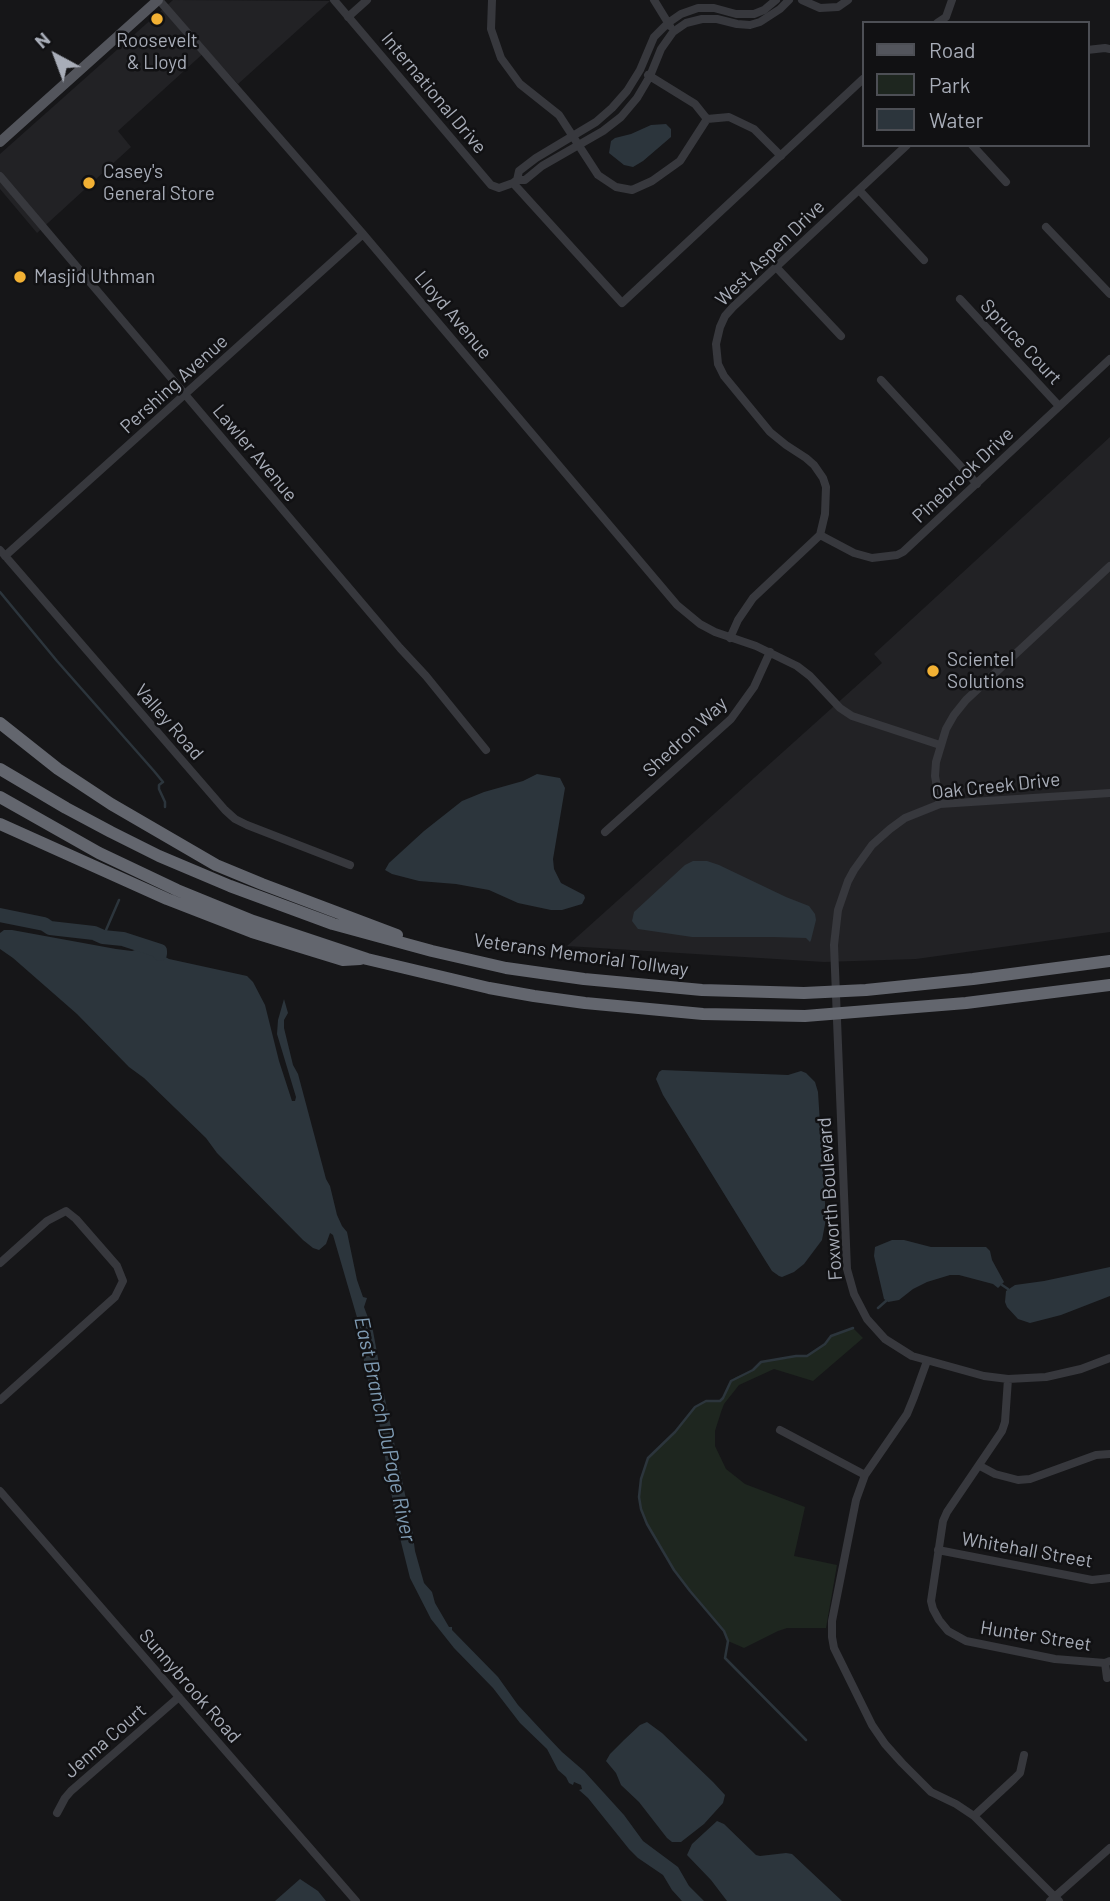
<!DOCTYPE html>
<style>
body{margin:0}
#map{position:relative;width:1110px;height:1901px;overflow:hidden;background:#161618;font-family:Barlow,sans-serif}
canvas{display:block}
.legend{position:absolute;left:862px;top:21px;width:228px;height:126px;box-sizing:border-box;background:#111113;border:2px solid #4d4f55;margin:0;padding:9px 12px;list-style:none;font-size:21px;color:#a8adb8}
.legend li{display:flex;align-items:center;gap:14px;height:35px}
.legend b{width:35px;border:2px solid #4d4f55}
.north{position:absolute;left:21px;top:21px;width:70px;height:70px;-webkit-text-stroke:5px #111113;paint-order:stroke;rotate:319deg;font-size:19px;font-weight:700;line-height:28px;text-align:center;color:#a8adb8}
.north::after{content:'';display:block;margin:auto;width:24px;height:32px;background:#a8adb8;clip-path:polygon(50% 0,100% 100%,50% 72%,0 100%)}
</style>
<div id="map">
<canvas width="1110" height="1901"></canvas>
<ul class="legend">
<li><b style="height:9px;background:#53555c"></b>Road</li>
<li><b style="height:19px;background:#1e261f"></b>Park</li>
<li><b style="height:19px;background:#2c353c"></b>Water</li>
</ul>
<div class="north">N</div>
</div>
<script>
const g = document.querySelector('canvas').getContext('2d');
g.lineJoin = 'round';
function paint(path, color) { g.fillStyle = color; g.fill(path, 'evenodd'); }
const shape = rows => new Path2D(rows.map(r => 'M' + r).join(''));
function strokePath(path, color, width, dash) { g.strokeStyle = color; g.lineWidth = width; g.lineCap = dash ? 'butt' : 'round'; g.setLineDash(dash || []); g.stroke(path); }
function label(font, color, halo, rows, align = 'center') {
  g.font = font + ' Barlow,sans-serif'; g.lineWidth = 5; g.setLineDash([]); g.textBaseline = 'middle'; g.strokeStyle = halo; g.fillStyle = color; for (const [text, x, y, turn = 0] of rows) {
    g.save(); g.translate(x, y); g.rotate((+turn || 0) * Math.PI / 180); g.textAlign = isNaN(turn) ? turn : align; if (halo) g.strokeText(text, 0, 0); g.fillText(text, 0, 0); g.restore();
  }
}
paint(shape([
 [173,0,330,1,238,84,207,50,118,131,131,147,37,233,0,189,0,154],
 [1110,437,1110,932,916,959,824,962,567,946,882,663,874,654]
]), '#222225');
paint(shape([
 [853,1328,863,1338,813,1381,774,1369,739,1385,724,1404,721,1412,715,1431,715,1446,726,1469,745,1484,805,1507,794,1556,837,1565,826,1628,787,1628,778,1631,744,1648,728,1641,724,1631,690,1591,674,1570,647,1524,641,1509,639,1497,641,1479,645,1465,648,1458,675,1432,695,1407,706,1401,720,1401,723,1398,731,1381,736,1377,753,1370,761,1362,768,1360,789,1358,796,1356,807,1356,825,1344,831,1336]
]), '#1e261f');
paint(shape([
 [666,124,671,129,671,137,643,161,633,167,624,165,609,153,611,141,615,138,631,134,651,125],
 [537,774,560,778,565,788,553,859,554,869,561,883,584,895,585,898,582,904,562,910,551,910,518,903,489,890,456,884,419,881,392,874,385,870,389,863,424,831,462,801,484,792,523,781],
 [693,861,707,861,719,865,786,897,809,906,815,914,816,920,811,940,810,942,806,938,773,937,692,937,638,929,632,921,634,912,685,865],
 [4,930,12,930,116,949,132,951,153,944,160,954,169,959,247,976,253,982,265,1005,279,1061,292,1101,295,1101,296,1097,277,1034,278,1020,284,999,288,1013,284,1020,284,1028,293,1065,298,1074,326,1179,330,1186,337,1215,342,1226,347,1232,357,1280,363,1297,367,1298,364,1307,373,1331,380,1369,379,1386,384,1394,406,1499,408,1522,412,1528,415,1551,424,1583,432,1592,435,1603,449,1627,452,1627,452,1630,498,1677,518,1705,544,1733,562,1752,584,1771,624,1815,643,1841,678,1867,689,1886,704,1901,682,1901,672,1890,663,1875,638,1858,629,1849,588,1798,579,1790,582,1789,581,1785,574,1782,573,1785,569,1783,566,1777,558,1770,547,1749,520,1723,493,1688,454,1648,431,1619,410,1578,397,1526,379,1422,364,1364,363,1338,333,1235,330,1233,326,1244,319,1250,313,1248,303,1240,217,1153,206,1138,144,1078,129,1067,77,1014,13,958,0,949,0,933],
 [662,1070,788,1075,801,1071,806,1073,815,1082,818,1092,826,1219,822,1240,804,1264,794,1272,782,1277,779,1276,772,1271,765,1260,663,1095,656,1079,659,1072],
 [892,1240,904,1240,931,1247,986,1247,990,1251,992,1260,1004,1282,998,1288,993,1284,959,1275,950,1275,927,1282,913,1289,899,1300,888,1302,884,1299,874,1256,875,1247],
 [1110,1267,1110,1296,1061,1315,1030,1323,1018,1319,1007,1307,1005,1302,1006,1291,1015,1285,1044,1281],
 [647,1722,662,1733,713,1782,725,1795,723,1803,704,1824,681,1842,672,1842,667,1838,639,1802,621,1785,616,1773,606,1761,610,1754,624,1740,640,1725],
 [717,1821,724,1824,756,1855,760,1856,786,1853,792,1854,842,1901,727,1901,711,1880,687,1855,692,1844],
 [300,1879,318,1891,326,1901,275,1901]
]), '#2c353c');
strokePath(shape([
 [0,592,57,661,154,771,163,782,159,785,159,789,165,802,165,807],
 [103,937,119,900],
 [1002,1285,1008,1289],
 [878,1308,886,1301],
 [806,1740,725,1658,728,1641,724,1631,690,1591,674,1570,647,1524,641,1509,639,1497,641,1479,648,1458,675,1432,695,1407,706,1401,720,1401,723,1398,731,1381,753,1370,761,1362,796,1356,807,1356,825,1344,831,1336,853,1328]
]), '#2c353c', 2.5);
strokePath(shape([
 [0,915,44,924,50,928,94,933,103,937,123,939,160,951,160,954]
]), '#2c353c', 14);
strokePath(shape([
 [159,0,363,234,677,605,700,624,715,632,756,646,797,666,810,676,840,708,852,716,940,745],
 [334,0,491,185,499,188,513,183,517,180,519,171,536,158,596,122,612,108,627,91,640,70,654,37,668,23,681,14,698,8,714,8,736,14,754,14,764,10,776,0],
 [492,0,491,29,501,58,520,84,559,115,598,175,616,187,632,190,652,181,680,161,707,119],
 [654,0,670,26],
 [802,0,820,8,838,7,848,0],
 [348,17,367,0],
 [937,23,946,17,952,0],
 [1087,50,1105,48,1110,49],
 [648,75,695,104,707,119],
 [707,119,729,117,754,129,781,156],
 [972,145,1006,182],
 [0,176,400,648,426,676,486,750],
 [517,180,525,180,542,166,603,131,621,117,637,98,650,76,661,49,673,32,686,23,702,19,717,19,737,24,750,25,760,22,780,9,789,0],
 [513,183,622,303,863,79],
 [859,190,924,260],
 [1046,227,1110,294],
 [776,267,841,336],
 [960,299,1059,406],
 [881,380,977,484],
 [820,535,825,514,826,487,823,478,814,465,806,458,786,445,770,432,724,376,718,364,716,344,720,327,725,316,733,307,907,145],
 [820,535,854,553,872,558,897,555,903,552,1110,359],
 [0,550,225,810,235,819,247,825,350,865],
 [5,556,363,234],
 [730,638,738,620,753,598,820,535],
 [1110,793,940,804,905,818,890,829,872,845,854,870,848,881,838,910,834,945,847,1269,854,1294,867,1319,885,1339,912,1356,984,1376,1008,1379,1046,1377,1081,1369,1110,1358],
 [940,804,935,776,936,762,946,729,954,715,966,700,1110,566],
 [605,832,731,719,754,687,770,652],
 [0,1263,47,1221,66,1211,76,1219,117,1266,123,1281,115,1297,0,1400],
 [927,1361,914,1397,907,1414,865,1475,856,1500,832,1621,832,1637,834,1648,872,1725,885,1744,902,1763,931,1792,956,1804,974,1816,1059,1901],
 [1008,1379,1005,1422,1002,1431,947,1512,943,1521,931,1601,933,1609,939,1620,948,1631,966,1641,1055,1659,1105,1663,1110,1661],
 [780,1430,865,1475],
 [980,1466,995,1474,1018,1480,1030,1479,1096,1455,1110,1454],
 [0,1491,356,1901],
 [938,1550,1092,1580,1110,1578],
 [1105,1663,1107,1678],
 [57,1813,65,1798,71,1791,179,1697],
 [974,1816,1014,1779,1020,1773,1024,1755],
 [1050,1901,1110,1848]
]), '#37383d', 8);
strokePath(shape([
 [0,142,158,0]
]), '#53555c', 10);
strokePath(shape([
 [0,723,58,769,111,804,216,865,262,884,397,935],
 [0,769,66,808,111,832,159,856,230,886,333,924,432,951,506,968,584,979,702,990,804,993,866,990,973,979,1110,961],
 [0,797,99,853,177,890,253,921,367,959,489,988,534,996,585,1003,703,1014,805,1016,966,1003,1110,985],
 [0,824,167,899,252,932,343,960,360,959]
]), '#63666e', 12);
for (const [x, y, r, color] of [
 [157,19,7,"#f2b134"],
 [89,183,7,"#f2b134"],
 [20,277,7,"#f2b134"],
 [933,671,7,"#f2b134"]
]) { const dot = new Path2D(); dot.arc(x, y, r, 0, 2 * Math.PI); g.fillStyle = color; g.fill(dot); strokePath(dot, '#111113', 2.5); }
label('19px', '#a8adb8', '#111113', [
 ["Roosevelt",157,41,"center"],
 ["& Lloyd",157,63,"center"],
 ["Casey's",103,172],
 ["General Store",103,194],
 ["Masjid Uthman",34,277],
 ["Scientel",947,660],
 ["Solutions",947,682]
], 'left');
label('19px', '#a8adb8', '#111113', [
 ["International Drive",434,93,50],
 ["West Aspen Drive",770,253,-44],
 ["Lloyd Avenue",453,315,50],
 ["Spruce Court",1021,342,47],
 ["Pershing Avenue",174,384,-42],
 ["Lawler Avenue",255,453,50],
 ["Pinebrook Drive",963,475,-43],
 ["Valley Road",169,722,49],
 ["Shedron Way",685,737,-43],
 ["Oak Creek Drive",996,786,-6],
 ["Veterans Memorial Tollway",581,955,8],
 ["Foxworth Boulevard",830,1199,-94],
 ["Whitehall Street",1027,1550,10],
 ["Hunter Street",1036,1636,9],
 ["Sunnybrook Road",190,1686,49],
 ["Jenna Court",105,1741,-41]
]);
label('italic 21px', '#7f9bb3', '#111113', [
 ["East Branch DuPage River",385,1429,78]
]);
</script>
